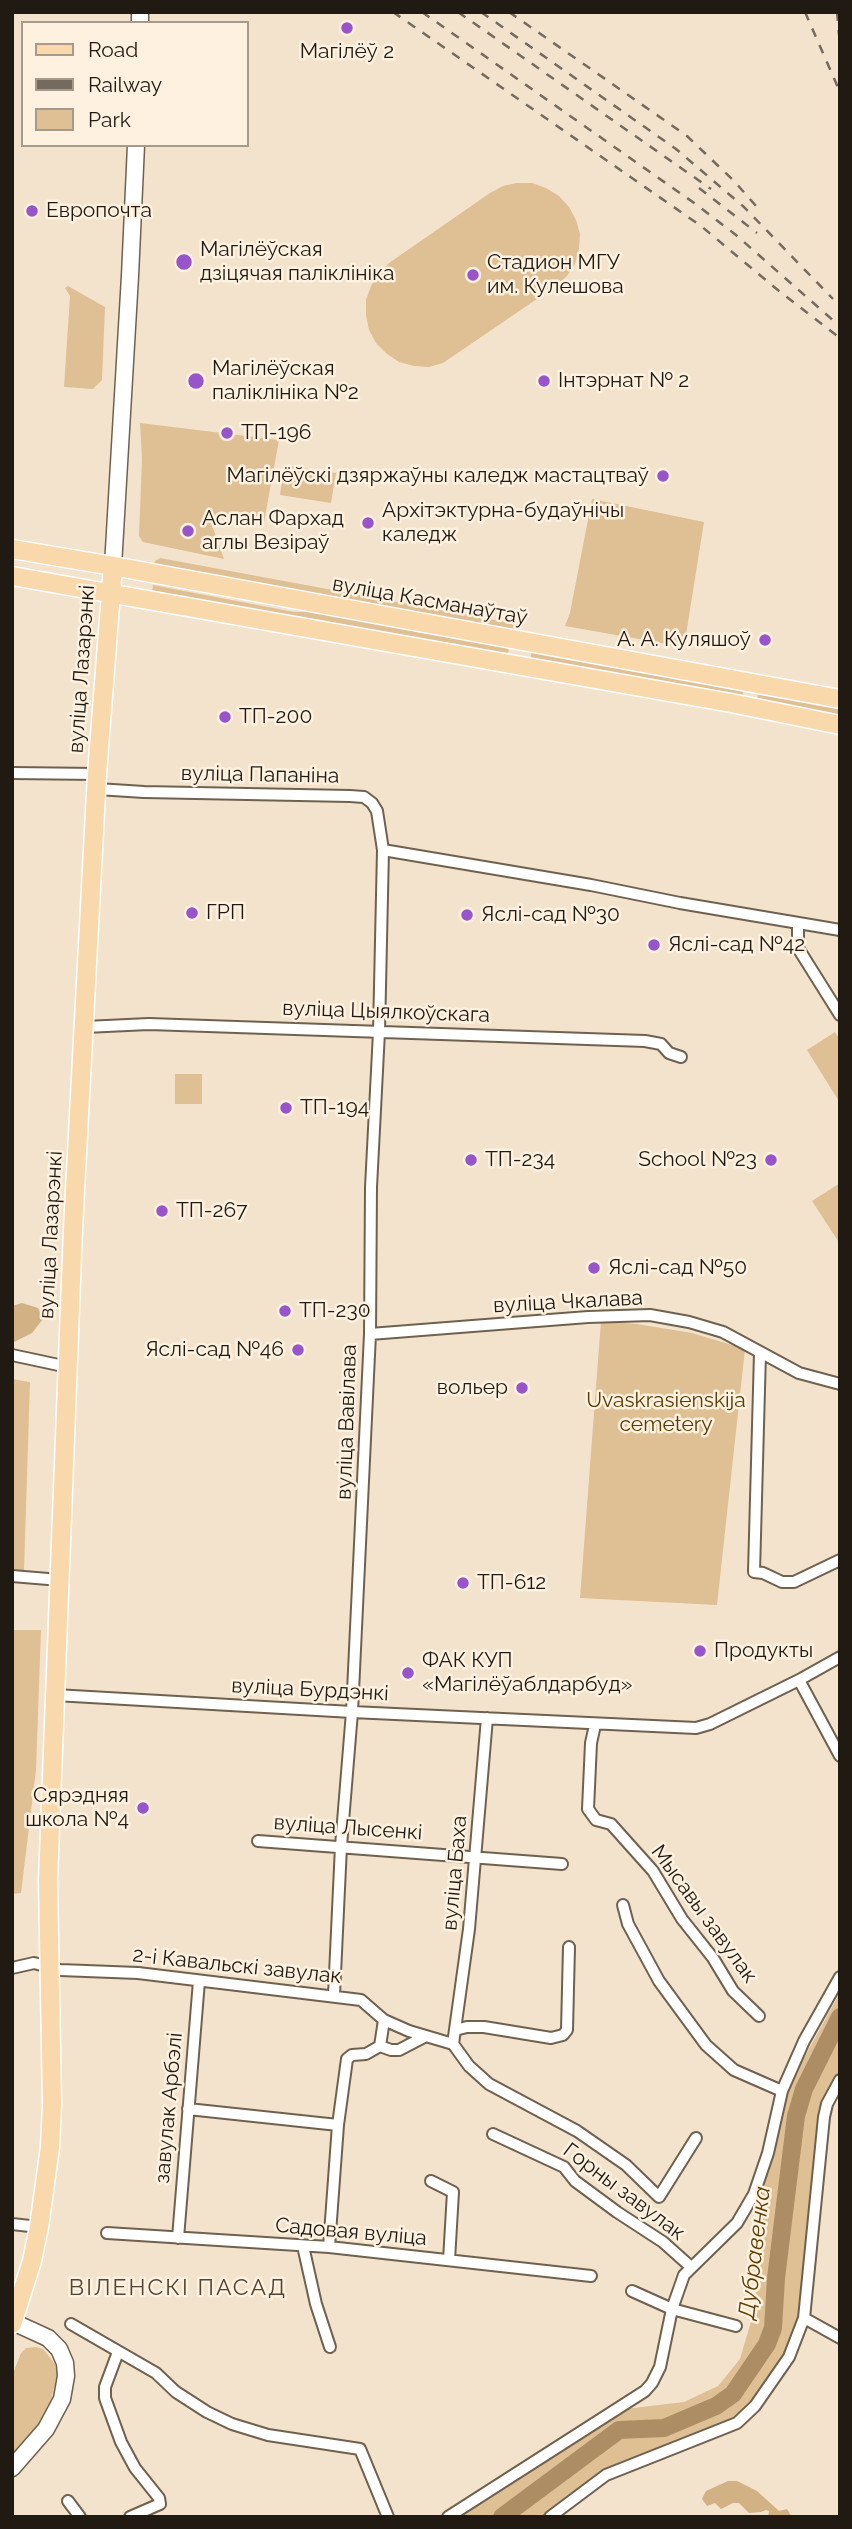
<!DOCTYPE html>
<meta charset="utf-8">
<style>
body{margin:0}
#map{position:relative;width:852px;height:2529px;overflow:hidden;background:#f3e3cd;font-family:Raleway,sans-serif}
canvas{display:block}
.frame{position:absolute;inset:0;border:14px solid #201a13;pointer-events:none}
.legend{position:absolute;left:21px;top:21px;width:228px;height:126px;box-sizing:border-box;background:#fef1df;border:2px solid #a59b8d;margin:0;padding:9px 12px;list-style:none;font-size:21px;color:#201a13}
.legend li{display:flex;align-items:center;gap:14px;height:35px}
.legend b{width:35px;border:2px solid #a59b8d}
</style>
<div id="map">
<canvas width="852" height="2529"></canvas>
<div class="frame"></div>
<ul class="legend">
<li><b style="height:9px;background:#f9d9ac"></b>Road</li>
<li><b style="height:9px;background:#746a5d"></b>Railway</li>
<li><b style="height:19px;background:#dfbf94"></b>Park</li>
</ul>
</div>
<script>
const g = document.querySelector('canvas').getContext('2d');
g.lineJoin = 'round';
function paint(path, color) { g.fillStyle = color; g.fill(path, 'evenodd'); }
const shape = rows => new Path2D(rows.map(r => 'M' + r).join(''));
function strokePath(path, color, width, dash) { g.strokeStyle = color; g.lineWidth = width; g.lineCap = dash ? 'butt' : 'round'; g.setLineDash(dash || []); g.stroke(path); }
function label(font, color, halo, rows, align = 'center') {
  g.font = font + ' Raleway,sans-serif'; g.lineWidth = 5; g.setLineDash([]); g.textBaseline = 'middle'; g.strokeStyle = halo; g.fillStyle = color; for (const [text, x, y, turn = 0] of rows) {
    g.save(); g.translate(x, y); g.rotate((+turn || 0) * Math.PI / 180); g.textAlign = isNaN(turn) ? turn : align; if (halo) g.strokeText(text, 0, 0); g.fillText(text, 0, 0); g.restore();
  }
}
paint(shape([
 [517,183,532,183,546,188,559,196,569,207,576,220,580,234,579,249,575,264,567,276,556,286,443,363,429,367,414,366,399,362,387,354,376,343,369,330,366,315,366,300,371,286,379,273,389,263,490,193,503,186],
 [68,286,105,307,102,380,93,389,64,387,70,296,65,288],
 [140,423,279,440,264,522,209,517,224,559,143,542,139,536,142,459],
 [284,465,336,473,331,503,280,495],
 [592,499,704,522,684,647,565,626,570,613],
 [160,558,516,624,518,630,514,633,153,567,155,561],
 [153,585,294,612,317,611,506,646,509,651,504,656,152,592],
 [535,651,744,689,742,699,534,661,531,658,531,654],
 [758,692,840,707,840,717,757,701],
 [835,1032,840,1040,840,1103,807,1050],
 [175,1074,202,1074,202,1104,175,1104],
 [840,1183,840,1244,812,1201],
 [601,1321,637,1324,692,1333,745,1349,717,1605,580,1598],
 [12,1379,30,1382,24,1571,12,1570],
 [12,1630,41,1630,36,1770,21,1893,12,1894],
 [840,1993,840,2070,823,2102,801,2320,792,2346,763,2390,739,2417,656,2452,612,2466,541,2517,455,2517,625,2409,684,2402,718,2386,740,2359,755,2308,762,2189,784,2102,800,2065],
 [36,2347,43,2349,55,2364,57,2374,55,2384,51,2399,34,2432,12,2454,12,2376,21,2353,26,2348]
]), '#dfbf94');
paint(shape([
 [22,1303,38,1308,43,1319,32,1333,12,1343,12,1306],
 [728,2481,737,2481,757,2491,779,2511,787,2509,792,2517,768,2517,769,2511,766,2510,761,2512,749,2513,739,2503,733,2503,721,2509,715,2503,707,2506,702,2499,706,2491]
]), '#d2b185');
strokePath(shape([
 [502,2517,619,2430,664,2428,716,2406,733,2394,767,2344,773,2328,776,2278,796,2116,804,2089,840,2017]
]), '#ad8d63', 18);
const street = shape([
 [12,773,97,774],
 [97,789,144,792,350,796,364,797,372,803,377,811,383,850,379,1032,371,1187,370,1334,352,1712,341,1846,334,1995],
 [383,850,591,885,680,903,840,930],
 [798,924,798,948,840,1015],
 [85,1027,149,1024,645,1041,661,1044,669,1053,681,1057],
 [370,1334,588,1317,650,1315,689,1322,723,1332,799,1373,840,1384],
 [760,1353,754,1572,763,1573,782,1582,794,1582,840,1560],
 [12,1355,68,1367],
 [12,1576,60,1580],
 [799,1680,840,1756],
 [55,1695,352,1712,696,1728,710,1724,799,1680,840,1657],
 [595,1725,591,1743,588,1809,596,1820,611,1824,653,1871,682,1919,713,1958,733,1991,759,2016],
 [258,1841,562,1864],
 [623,1905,628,1924,659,1981,706,2045,734,2070,782,2091],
 [12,1968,34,1963,60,1970,138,1973,361,2000,384,2020,409,2031,453,2044,469,2066,489,2084,577,2131,626,2165,659,2197,696,2138],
 [455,2030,467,2027,484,2027,551,2038,563,2035,567,2030,569,1947],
 [453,2044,469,1929,487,1718],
 [380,2046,384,2020],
 [188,2109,338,2125],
 [493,2134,564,2167,575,2181,617,2212,663,2242,691,2267],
 [431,2181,453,2192,449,2260],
 [12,2224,39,2227],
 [107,2233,329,2247,591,2276],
 [178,2238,199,1981],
 [303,2246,316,2304,330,2347],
 [329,2247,338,2125,347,2059,352,2055,366,2054,380,2046,391,2050,399,2050,426,2036],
 [632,2291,672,2309,736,2326],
 [804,2318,840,2338],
 [71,2324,156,2373,176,2392,207,2412,232,2424,268,2435,360,2449,388,2517],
 [118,2352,105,2387,105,2398,121,2442,135,2468,159,2498,160,2504,130,2517],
 [68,2501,80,2517],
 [448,2517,645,2391,652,2383,660,2367,672,2309,684,2275,737,2223,754,2194,768,2153,782,2091,804,2041,840,1977],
 [550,2517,606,2475,737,2423,755,2406,789,2357,804,2318,824,2117,827,2104,840,2080]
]);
const secondary = shape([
 [140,23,140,12],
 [113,566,130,276,136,145],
 [12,2468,46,2429,62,2399,66,2376,65,2363,59,2349,48,2338,13,2322]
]);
const primary = shape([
 [12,549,113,566,840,699],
 [12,576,731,703,840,725],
 [12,2324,32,2261,39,2227,50,2147,52,2104,48,1880,73,1229,97,774,113,566]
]);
strokePath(street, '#6f614e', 14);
strokePath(secondary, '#6f614e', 19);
strokePath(primary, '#fff', 21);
strokePath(street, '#fff', 10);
strokePath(secondary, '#fff', 16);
strokePath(primary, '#f9d9ac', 18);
strokePath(shape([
 [393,12,701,226,779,291,840,338],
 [422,12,697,205,736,235,835,322],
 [458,12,711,189],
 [481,12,676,149,744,207,833,299],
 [509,12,687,136,734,181,757,207],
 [805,12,840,92],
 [837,12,840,45],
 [699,188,757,233]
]), '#746a5d', 2.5, [9, 9]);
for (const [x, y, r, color] of [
 [347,28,7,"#9855cb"],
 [32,211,7,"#9855cb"],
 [184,262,9,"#9855cb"],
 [473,275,7,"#9855cb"],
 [196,381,9,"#9855cb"],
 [544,381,7,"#9855cb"],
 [227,433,7,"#9855cb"],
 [663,476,7,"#9855cb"],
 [368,523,7,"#9855cb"],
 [188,531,7,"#9855cb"],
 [765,640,7,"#9855cb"],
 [225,717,7,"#9855cb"],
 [192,913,7,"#9855cb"],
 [467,915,7,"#9855cb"],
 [654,945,7,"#9855cb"],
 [286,1108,7,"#9855cb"],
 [471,1160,7,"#9855cb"],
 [771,1160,7,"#9855cb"],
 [162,1211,7,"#9855cb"],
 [594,1268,7,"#9855cb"],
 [285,1311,7,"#9855cb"],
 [298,1350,7,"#9855cb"],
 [522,1388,7,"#9855cb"],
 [463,1583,7,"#9855cb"],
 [700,1651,7,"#9855cb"],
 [408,1673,7,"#9855cb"],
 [143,1808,7,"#9855cb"]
]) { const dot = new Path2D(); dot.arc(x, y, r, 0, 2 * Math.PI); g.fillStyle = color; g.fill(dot); strokePath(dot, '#fef1df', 2.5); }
label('21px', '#201a13', '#fef1df', [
 ["Магілёў 2",347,52,"center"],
 ["Европочта",46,211],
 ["Магілёўская",200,250],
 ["дзіцячая паліклініка",200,274],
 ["Стадион МГУ",487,263],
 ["им. Кулешова",487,287],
 ["Магілёўская",212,369],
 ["паліклініка №2",212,393],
 ["Інтэрнат № 2",558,381],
 ["ТП-196",241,433],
 ["Магілёўскі дзяржаўны каледж мастацтваў",649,476,"right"],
 ["Архітэктурна-будаўнічы",382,511],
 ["каледж",382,535],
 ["Аслан Фархад",202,519],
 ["аглы Везіраў",202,543],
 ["А. А. Куляшоў",751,640,"right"],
 ["ТП-200",239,717],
 ["ГРП",206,913],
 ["Яслі-сад №30",481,915],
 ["Яслі-сад №42",668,945],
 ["ТП-194",300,1108],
 ["ТП-234",485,1160],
 ["School №23",757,1160,"right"],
 ["ТП-267",176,1211],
 ["Яслі-сад №50",608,1268],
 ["ТП-230",299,1311],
 ["Яслі-сад №46",284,1350,"right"],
 ["вольер",508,1388,"right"],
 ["ТП-612",477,1583],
 ["Продукты",714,1651],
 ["ФАК КУП",422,1661],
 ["«Магілёўаблдарбуд»",422,1685],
 ["Сярэдняя",129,1796,"right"],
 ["школа №4",129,1820,"right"]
], 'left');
label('21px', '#201a13', '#fef1df', [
 ["вуліца Касманаўтаў",430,601,10],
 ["вуліца Лазарэнкі",82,669,-86],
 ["вуліца Папаніна",260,775,1],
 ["вуліца Цыялкоўскага",386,1012,2],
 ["вуліца Лазарэнкі",51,1235,-87],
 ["вуліца Чкалава",568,1302,-3],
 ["вуліца Вавілава",347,1422,-88],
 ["вуліца Бурдэнкі",310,1690,3],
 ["вуліца Лысенкі",348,1828,4],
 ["вуліца Баха",455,1873,-85],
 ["Мысавы завулак",704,1914,54],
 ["2-і Кавальскі завулак",237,1966,6],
 ["завулак Арбэлі",169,2108,-85],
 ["Горны завулак",624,2192,37],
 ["Садовая вуліца",351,2232,5]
]);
label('21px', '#593a00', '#fef1df', [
 ["Uvaskrasienskija",666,1401],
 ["cemetery",666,1425]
]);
label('italic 23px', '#5d3d04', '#fef1df', [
 ["Дубравенка",755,2253,-83]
]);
g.letterSpacing = '2px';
label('23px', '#534533', '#fef1df', [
 ["ВІЛЕНСКІ ПАСАД",178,2288]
]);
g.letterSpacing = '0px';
</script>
